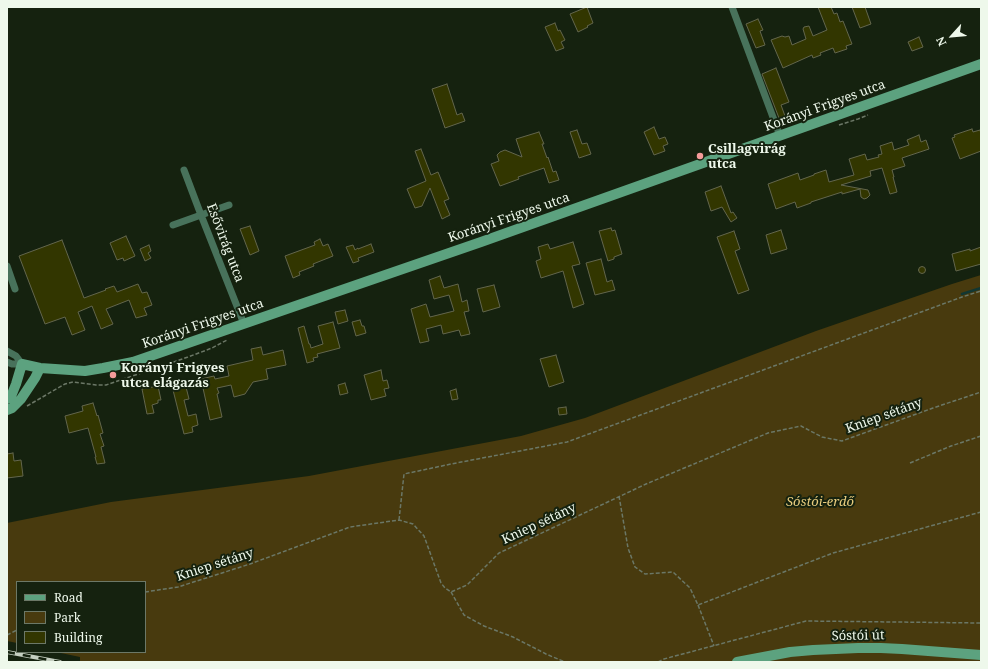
<!DOCTYPE html>
<meta charset="utf-8">
<style>
body{margin:0}
#map{position:relative;width:988px;height:669px;overflow:hidden;background:#15220f;font-family:"Noto Serif",serif}
canvas{display:block}
.frame{position:absolute;inset:0;border:8px solid #eef8eb;pointer-events:none}
.legend{position:absolute;left:16px;top:581px;width:130px;height:72px;box-sizing:border-box;background:#15220f;border:1px solid #6c7867;margin:0;padding:5px 7px;list-style:none;font-size:12px;color:#eef8eb}
.legend li{display:flex;align-items:center;gap:8px;height:20px}
.legend b{width:20px;border:1px solid #6c7867}
.north{position:absolute;left:932px;top:16px;width:40px;height:40px;-webkit-text-stroke:3px #15220f;paint-order:stroke;rotate:243deg;font-size:11px;font-weight:700;line-height:16px;text-align:center;color:#eef8eb}
.north::after{content:'';display:block;margin:auto;width:14px;height:18px;background:#eef8eb;clip-path:polygon(50% 0,100% 100%,50% 72%,0 100%)}
</style>
<div id="map">
<canvas width="988" height="669"></canvas>
<div class="frame"></div>
<ul class="legend">
<li><b style="height:5px;background:#5ca27f"></b>Road</li>
<li><b style="height:11px;background:#483a0e"></b>Park</li>
<li><b style="height:11px;background:#323600"></b>Building</li>
</ul>
<div class="north">N</div>
</div>
<script>
const g = document.querySelector('canvas').getContext('2d');
g.lineJoin = 'round';
function paint(path, color) { g.fillStyle = color; g.fill(path, 'evenodd'); }
const shape = rows => new Path2D(rows.map(r => 'M' + r).join(''));
function strokePath(path, color, width, dash) { g.strokeStyle = color; g.lineWidth = width; g.lineCap = dash ? 'butt' : 'round'; g.setLineDash(dash || []); g.stroke(path); }
function label(font, color, halo, rows, align = 'center') {
  g.font = font + ' "Noto Serif",serif'; g.lineWidth = 4; g.setLineDash([]); g.textBaseline = 'middle'; g.strokeStyle = halo; g.fillStyle = color; for (const [text, x, y, turn = 0] of rows) {
    g.save(); g.translate(x, y); g.rotate((+turn || 0) * Math.PI / 180); g.textAlign = isNaN(turn) ? turn : align; if (halo) g.strokeText(text, 0, 0); g.fillText(text, 0, 0); g.restore();
  }
}
paint(shape([
 [981,275,981,662,80,662,80,657,56,652,145,652,145,582,17,582,17,643,7,641,7,523,111,502,309,476,521,436,585,418,816,331,952,284]
]), '#483a0e');
strokePath(shape([
 [962,294,981,288]
]), '#123732', 2.5);
const building = shape([
 [587,7,593,23,587,26,588,27,578,32,570,14,587,7],
 [818,7,831,7,834,14,837,13,840,22,843,21,852,44,846,46,847,49,835,53,833,48,820,53,821,55,813,58,812,55,783,68,771,40,782,36,785,37,789,36,792,45,806,39,803,29,804,27,809,26,813,36,827,30,818,7],
 [852,7,865,7,871,24,860,28,852,7],
 [758,19,763,30,760,31,765,45,756,48,746,24,758,19],
 [555,23,558,31,560,30,565,40,561,42,564,48,556,51,545,27,555,23],
 [919,37,923,47,912,51,908,42,919,37],
 [776,68,789,102,781,105,785,116,779,118,762,74,776,68],
 [447,84,457,115,462,113,465,121,445,128,432,89,447,84],
 [654,127,659,139,665,137,668,144,663,146,665,151,654,155,644,132,654,127],
 [972,129,973,132,980,130,981,134,981,151,960,159,952,138,955,137,954,135,972,129],
 [577,130,582,144,587,143,591,154,579,158,570,132,577,130],
 [539,132,544,144,542,144,547,158,548,157,553,172,556,171,559,180,549,183,544,168,518,177,519,179,500,186,491,164,499,161,497,155,500,152,505,150,522,157,516,139,539,132],
 [919,135,921,142,926,140,929,149,902,158,905,166,892,170,894,177,893,177,897,192,890,194,882,168,870,171,871,176,841,185,868,190,870,195,867,198,864,199,861,197,860,189,842,194,842,192,811,202,811,203,797,208,795,202,776,209,768,184,798,173,800,180,814,175,814,174,826,170,829,182,854,175,849,159,865,154,867,160,879,157,878,155,882,154,880,146,892,142,894,150,909,145,907,140,919,135],
 [421,149,431,175,438,172,449,199,444,201,450,215,442,219,430,188,422,206,415,208,407,189,426,181,415,151,421,149],
 [721,186,731,213,733,212,737,218,731,222,722,207,711,211,705,192,721,186],
 [250,226,259,251,250,255,240,229,250,226],
 [611,228,612,231,615,230,622,254,614,257,614,259,608,261,599,231,611,228],
 [781,230,787,249,771,254,766,235,781,230],
 [734,231,740,249,735,251,749,290,738,294,717,237,734,231],
 [126,236,135,256,124,261,123,258,117,260,110,243,126,236],
 [320,239,323,246,328,244,333,256,313,264,314,266,299,272,300,275,293,278,285,256,315,245,314,242,320,239],
 [62,240,84,298,106,290,105,289,114,286,117,292,138,284,142,293,147,292,152,305,144,308,147,315,136,318,129,300,106,309,113,324,101,329,92,306,78,312,85,330,72,335,65,317,45,324,19,256,62,240],
 [573,242,580,264,572,266,584,304,573,308,563,271,541,278,536,261,541,259,538,247,548,244,550,249,573,242],
 [371,244,374,252,358,258,359,261,353,263,346,247,353,245,355,250,358,248,358,249,371,244],
 [149,245,151,251,148,253,151,258,145,261,140,249,149,245],
 [981,247,981,264,956,271,952,254,970,249,970,251,981,247],
 [601,259,607,282,612,280,615,290,595,295,586,263,601,259],
 '918.5 270a3.5 3.5 0 1 1 7 0a3.5 3.5 0 1 1-7 0Z',
 [440,276,444,288,458,284,462,302,467,300,469,311,464,312,470,334,461,336,459,330,443,334,441,325,426,329,429,341,420,343,411,309,426,304,430,317,454,311,449,295,434,299,429,280,440,276],
 [494,285,500,307,483,312,477,289,494,285],
 [345,310,348,321,338,324,335,312,345,310],
 [360,320,362,326,364,326,366,333,356,336,352,322,360,320],
 [333,322,340,348,317,354,318,357,313,358,314,361,307,363,298,328,304,326,309,344,310,344,311,348,323,344,318,326,333,322],
 [261,347,263,355,283,350,286,365,266,369,268,379,253,382,245,394,234,397,231,385,217,388,219,393,217,394,222,417,210,420,201,379,214,376,215,379,229,376,227,366,253,360,251,349,261,347],
 [556,355,564,382,549,387,540,359,556,355],
 [381,370,383,381,387,380,389,388,384,389,386,396,371,400,364,375,381,370],
 [345,383,348,393,340,395,338,385,345,383],
 [158,386,161,400,158,400,158,403,152,405,154,413,147,414,142,389,158,386],
 [186,387,189,399,184,400,188,416,196,414,198,425,192,427,193,432,184,434,173,390,186,387],
 [456,389,458,399,452,400,450,391,456,389],
 [93,403,97,416,98,415,103,433,100,434,104,446,101,447,105,463,97,464,95,457,96,457,88,428,69,433,65,416,83,411,82,406,93,403],
 [566,407,567,414,559,415,558,408,566,407],
 [13,453,14,461,21,460,23,476,7,478,7,454,13,453]
]);
paint(building, '#323600');
strokePath(building, '#63664d', 1);
strokePath(shape([
 [839,125,858,119,868,115],
 [27,406,65,384,73,382,96,385,106,385,188,357,212,348,227,340],
 [910,463,951,446,981,436],
 [619,496,628,548,635,567,645,574,673,572,690,588,698,605,833,553,981,512],
 [399,520,404,474,451,464,567,442,962,297,981,291],
 [145,592,178,587,250,564,350,527,399,520,413,524,424,536,441,583,445,588,451,592,467,585,499,553,646,484,768,433,801,426,822,437,842,441,933,408,981,392],
 [451,592,464,615,484,626,513,637,546,654,565,662],
 [698,605,714,646],
 [7,635,17,630],
 [658,662,664,659,806,621,981,623]
]), '#6b7766', 1.5, [4, 2]);
strokePath(shape([
 [732,7,780,136],
 [184,170,201,215,244,324],
 [173,225,229,205],
 [7,266,15,289],
 [7,351,16,356,22,364],
 [7,362,12,364,22,364]
]), '#48725b', 7);
strokePath(shape([
 [7,399,12,394,16,384,22,364,40,368,85,371,103,368,133,362,481,242,981,64],
 [7,410,12,408,21,399,35,378,40,368],
 [737,662,790,652,813,650,858,648,881,648,902,649,981,655]
]), '#5ca27f', 10);
const rail = shape([
 [7,652,60,662]
]);
strokePath(rail, '#c5cfc1', 4);
strokePath(rail, '#15220f', 2.5, [8]);
for (const [x, y, r, color] of [
 [700,156,4,"#f59b9a"],
 [113,375,4,"#f59b9a"]
]) { const dot = new Path2D(); dot.arc(x, y, r, 0, 2 * Math.PI); g.fillStyle = color; g.fill(dot); strokePath(dot, '#15220f', 1.5); }
label('13px', '#eef8eb', '#15220f', [
 ["Korányi Frigyes utca",825,106,-20],
 ["Korányi Frigyes utca",509,218,-19],
 ["Esővirág utca",225,243,69],
 ["Korányi Frigyes utca",203,324,-19],
 ["Kniep sétány",884,416,-20],
 ["Kniep sétány",539,524,-25],
 ["Kniep sétány",215,565,-18],
 ["Sóstói út",858,636,-1]
]);
label('bold 13px', '#eef8eb', '#15220f', [
 ["Csillagvirág",708,149],
 ["utca",708,164],
 ["Korányi Frigyes",121,368],
 ["utca elágazás",121,383]
], 'left');
label('italic 13px', '#e7cb7d', '#15220f', [
 ["Sóstói-erdő",820,502]
]);
</script>
